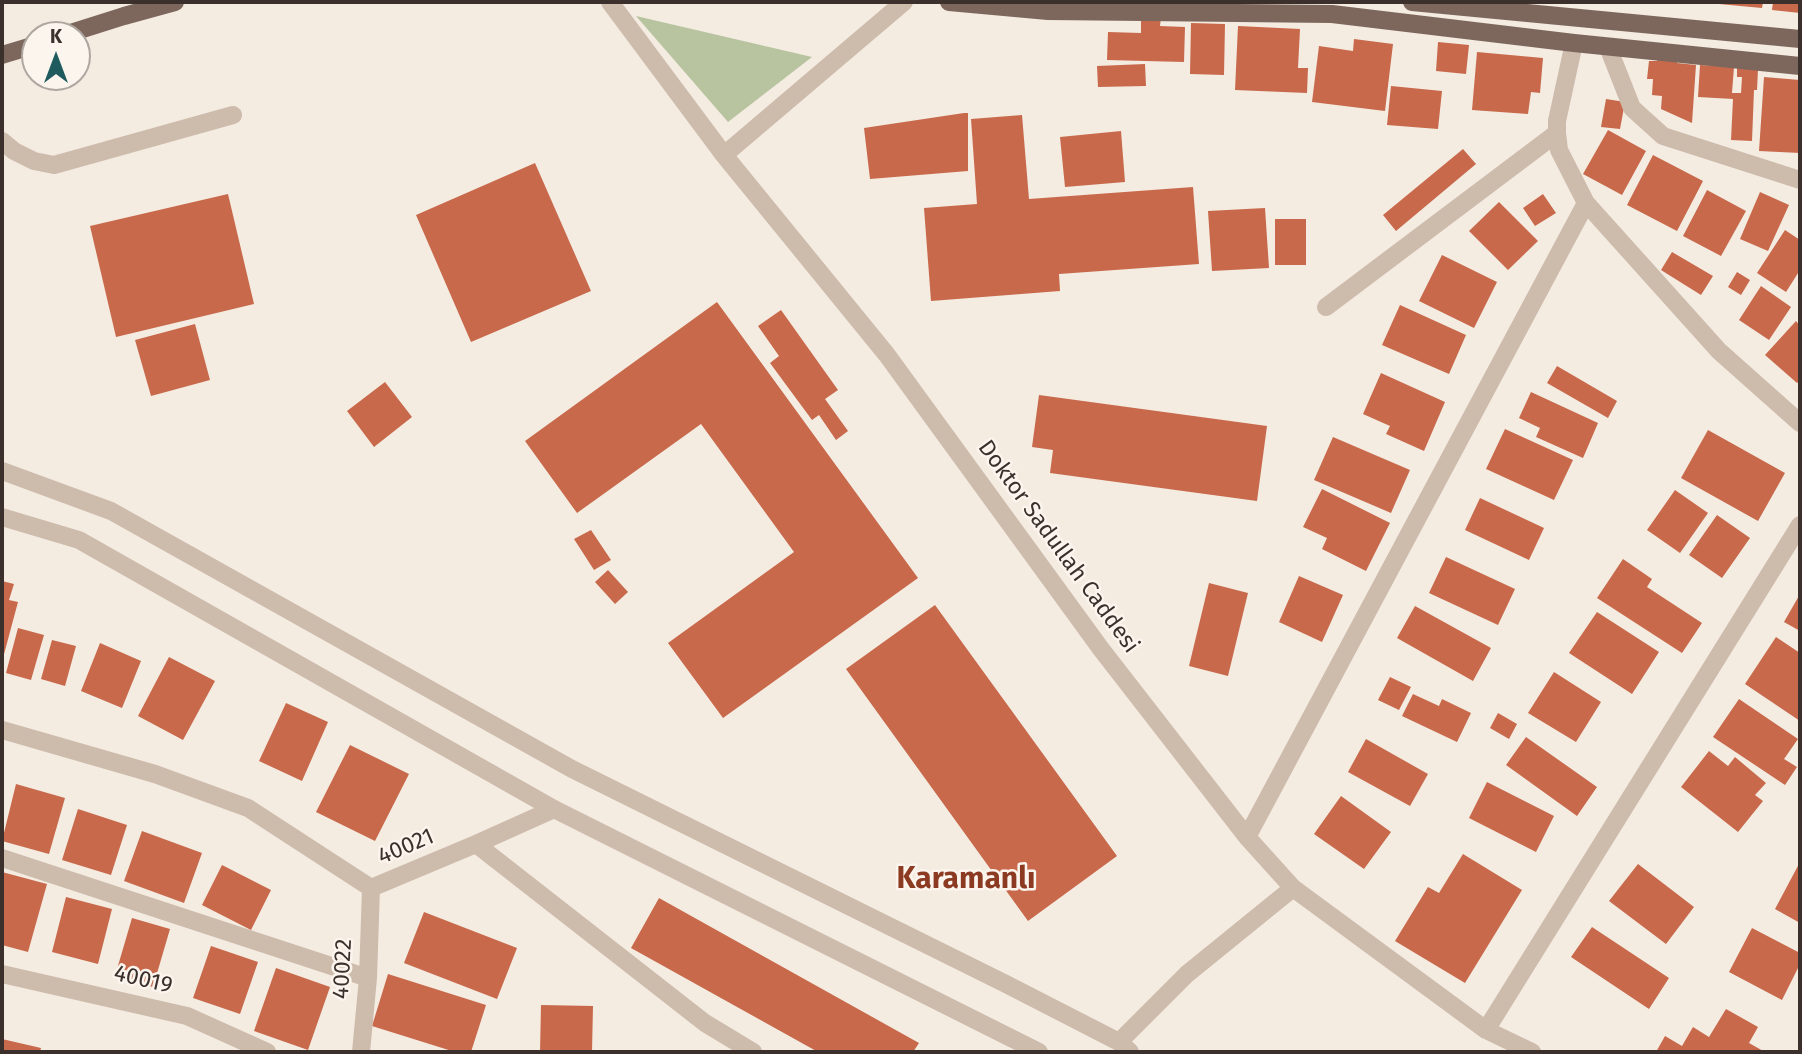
<!DOCTYPE html>
<meta charset="utf-8">
<style>
body{margin:0}
#map{position:relative;width:1802px;height:1054px;overflow:hidden;background:#f4ebe1;font-family:"Fira Sans",sans-serif}
canvas{display:block}
.frame{position:absolute;inset:0;border:4px solid #3b302b;pointer-events:none}
.north{position:absolute;left:21px;top:21px;width:70px;height:70px;box-sizing:border-box;background:#fbf5ee;border:2px solid #aea6a0;border-radius:50%;rotate:0deg;font-size:19px;font-weight:700;line-height:28px;text-align:center;color:#3b302b}
.north::after{content:'';display:block;margin:auto;width:24px;height:32px;background:#1f5a5e;clip-path:polygon(50% 0,100% 100%,50% 72%,0 100%)}
</style>
<div id="map">
<canvas width="1802" height="1054"></canvas>
<div class="frame"></div>
<div class="north">K</div>
</div>
<script>
const g = document.querySelector('canvas').getContext('2d');
g.lineJoin = 'round';
function paint(path, color) { g.fillStyle = color; g.fill(path, 'evenodd'); }
const shape = rows => new Path2D(rows.map(r => 'M' + r).join(''));
function strokePath(path, color, width, dash) { g.strokeStyle = color; g.lineWidth = width; g.lineCap = dash ? 'butt' : 'round'; g.setLineDash(dash || []); g.stroke(path); }
function label(font, color, halo, rows, align = 'center') {
  g.font = font + ' "Fira Sans",sans-serif'; g.lineWidth = 5; g.setLineDash([]); g.textBaseline = 'middle'; g.strokeStyle = halo; g.fillStyle = color; for (const [text, x, y, turn = 0] of rows) {
    g.save(); g.translate(x, y); g.rotate((+turn || 0) * Math.PI / 180); g.textAlign = isNaN(turn) ? turn : align; if (halo) g.strokeText(text, 0, 0); g.fillText(text, 0, 0); g.restore();
  }
}
paint(shape([
 [636,16,812,57,728,122]
]), '#b8c4a0');
paint(shape([
 [1719,2,1763,2,1762,8,1719,4],
 [1773,2,1800,2,1800,13,1772,10],
 [1141,16,1161,17,1160,26,1185,27,1184,62,1107,60,1108,32,1141,33],
 [1191,23,1225,24,1224,75,1190,74],
 [1238,26,1300,29,1298,68,1308,68,1307,93,1235,90],
 [1354,39,1393,44,1385,111,1312,102,1319,46,1353,51],
 [1438,42,1469,45,1466,74,1436,71],
 [1477,52,1543,58,1540,93,1531,92,1528,114,1472,110],
 [1658,54,1677,56,1677,63,1696,65,1692,123,1661,109,1662,96,1652,95,1653,79,1647,79,1649,61,1657,61],
 [1145,64,1146,86,1098,87,1097,66],
 [1700,65,1734,67,1732,93,1741,93,1742,77,1737,77,1737,68,1758,69,1757,90,1754,90,1752,141,1731,140,1733,99,1698,97],
 [1764,77,1800,80,1800,153,1759,151],
 [1391,86,1442,91,1438,129,1387,125],
 [1606,99,1625,102,1620,129,1601,127],
 [964,113,968,113,968,171,870,179,864,128],
 [1022,115,1029,199,1193,187,1199,264,1059,274,1060,291,931,301,924,208,977,204,971,119],
 [1608,130,1646,151,1622,195,1583,174],
 [1121,131,1125,182,1065,187,1060,137],
 [1463,149,1476,164,1396,231,1383,215],
 [1653,155,1703,181,1677,231,1627,205],
 [535,163,591,291,471,342,416,215],
 [1707,190,1746,211,1721,256,1683,236],
 [1760,192,1789,205,1768,251,1740,239],
 [228,194,254,304,116,337,90,226],
 [1543,194,1556,213,1535,226,1523,208],
 [1499,202,1538,241,1508,270,1469,231],
 [1265,208,1269,268,1212,271,1208,211],
 [1275,219,1306,219,1306,265,1275,265],
 [1785,230,1800,240,1800,270,1786,292,1757,273],
 [1672,252,1713,276,1701,295,1661,270],
 [1442,255,1497,282,1474,328,1419,301],
 [1737,272,1750,280,1741,295,1728,287],
 [1761,286,1791,307,1769,340,1739,320],
 [717,302,918,578,723,718,668,643,794,552,701,424,577,513,525,441],
 [1400,305,1466,335,1449,374,1382,345],
 [781,310,838,390,825,399,848,431,836,440,819,415,812,420,770,363,779,356,758,326],
 [1796,321,1800,326,1800,380,1797,383,1765,355],
 [195,324,210,380,151,396,135,340],
 [1557,366,1617,401,1608,418,1547,383],
 [1381,373,1445,402,1424,451,1386,434,1390,426,1363,414],
 [385,382,412,417,374,447,347,411],
 [1531,392,1598,423,1583,458,1536,437,1540,428,1519,418],
 [1039,395,1267,426,1257,501,1050,473,1053,450,1032,447],
 [1505,429,1573,460,1554,500,1486,469],
 [1708,430,1785,473,1758,521,1681,478],
 [1333,437,1410,470,1391,513,1314,480],
 [1322,489,1390,523,1366,571,1322,549,1327,538,1303,527],
 [1675,490,1708,513,1680,553,1647,530],
 [1480,498,1544,528,1529,560,1465,530],
 [1717,515,1750,538,1722,578,1689,555],
 [591,530,611,560,594,570,574,539],
 [1446,557,1515,589,1498,625,1429,593],
 [1623,559,1652,579,1647,587,1702,623,1682,653,1597,598],
 [608,570,628,592,615,604,595,582],
 [1299,576,1343,595,1322,642,1279,622],
 [2,581,14,584,9,600,18,602,3,658],
 [1209,583,1248,593,1228,676,1189,666],
 [1800,594,1800,631,1784,622],
 [935,605,1117,856,1028,921,846,669],
 [1415,606,1491,648,1473,681,1397,638],
 [1597,612,1659,652,1632,694,1569,653],
 [18,628,44,635,31,680,6,673],
 [1776,637,1800,653,1800,721,1745,684],
 [52,640,76,646,65,686,41,679],
 [100,643,141,661,122,708,81,691],
 [169,657,215,681,183,740,138,716],
 [1554,672,1601,702,1576,742,1528,713],
 [1390,677,1411,687,1399,710,1378,700],
 [1413,694,1439,706,1442,699,1471,713,1457,742,1402,716],
 [1739,699,1798,739,1784,759,1797,767,1785,785,1713,737],
 [286,703,328,722,302,781,259,761],
 [1498,713,1517,724,1509,739,1490,728],
 [1526,737,1597,787,1577,816,1506,765],
 [1366,739,1428,774,1410,806,1348,772],
 [350,745,409,774,375,841,316,812],
 [1709,751,1728,766,1735,757,1766,783,1755,795,1763,801,1738,832,1681,787],
 [1487,782,1554,816,1536,852,1469,818],
 [16,784,65,798,49,854,2,841],
 [1341,796,1391,832,1364,869,1314,834],
 [78,809,127,825,111,875,62,860],
 [142,831,202,853,184,903,124,881],
 [1463,854,1522,890,1465,983,1395,941,1428,887,1439,893],
 [1800,862,1800,923,1775,909],
 [1638,864,1694,907,1666,944,1609,901],
 [222,865,271,890,251,930,202,905],
 [2,872,47,884,28,952,2,945],
 [66,897,112,909,98,964,52,952],
 [659,898,919,1043,913,1052,818,1052,631,948],
 [424,912,517,948,497,999,404,963],
 [132,918,170,929,153,987,115,976],
 [1592,927,1669,978,1649,1009,1571,957],
 [1752,928,1800,953,1800,964,1782,1000,1729,972],
 [211,946,258,962,240,1014,193,998],
 [276,968,330,987,308,1050,254,1031],
 [388,974,486,1005,471,1052,455,1052,372,1026],
 [541,1005,593,1006,592,1052,540,1052],
 [1726,1009,1758,1027,1749,1043,1765,1052,1656,1052,1665,1036,1682,1046,1693,1027,1709,1037],
 [2,1039,41,1048,40,1052,2,1052]
]), '#c8694b');
strokePath(shape([
 [610,2,724,155,887,355,1101,649,1247,837,1293,888,1486,1030,1532,1052],
 [1574,43,1557,121,1557,133,1559,150,1586,203,1719,351,1800,423],
 [1608,47,1632,108,1663,136,1800,180],
 [2,141,14,151,34,161,54,165,233,115],
 [724,155,904,2],
 [1326,307,1557,133],
 [2,471,111,511,572,769,1004,983,1119,1042,1130,1052],
 [2,517,79,540,554,809,1039,1052],
 [2,730,155,774,248,808,371,888,476,844,705,1023,753,1052],
 [1247,837,1586,203],
 [476,844,554,809],
 [2,858,368,978],
 [2,974,187,1016,267,1052],
 [1486,1030,1800,525],
 [1119,1042,1187,974,1293,888],
 [361,1052,368,978,371,888]
]), '#cdbbac', 18);
strokePath(shape([
 [949,2,1048,11,1332,14,1574,43,1800,66],
 [1412,2,1800,39],
 [64,35,124,16,175,2],
 [2,55,35,45]
]), '#7d675c', 18);
label('23px', '#3b302b', '#fbf5ee', [
 ["Doktor Sadullah Caddesi",1058,547,54],
 ["40021",406,847,-23],
 ["40022",343,969,-87],
 ["40019",143,980,13]
]);
label('bold 30px', '#8c3b22', '#fbf5ee', [
 ["Karamanlı",966,880]
]);
</script>
